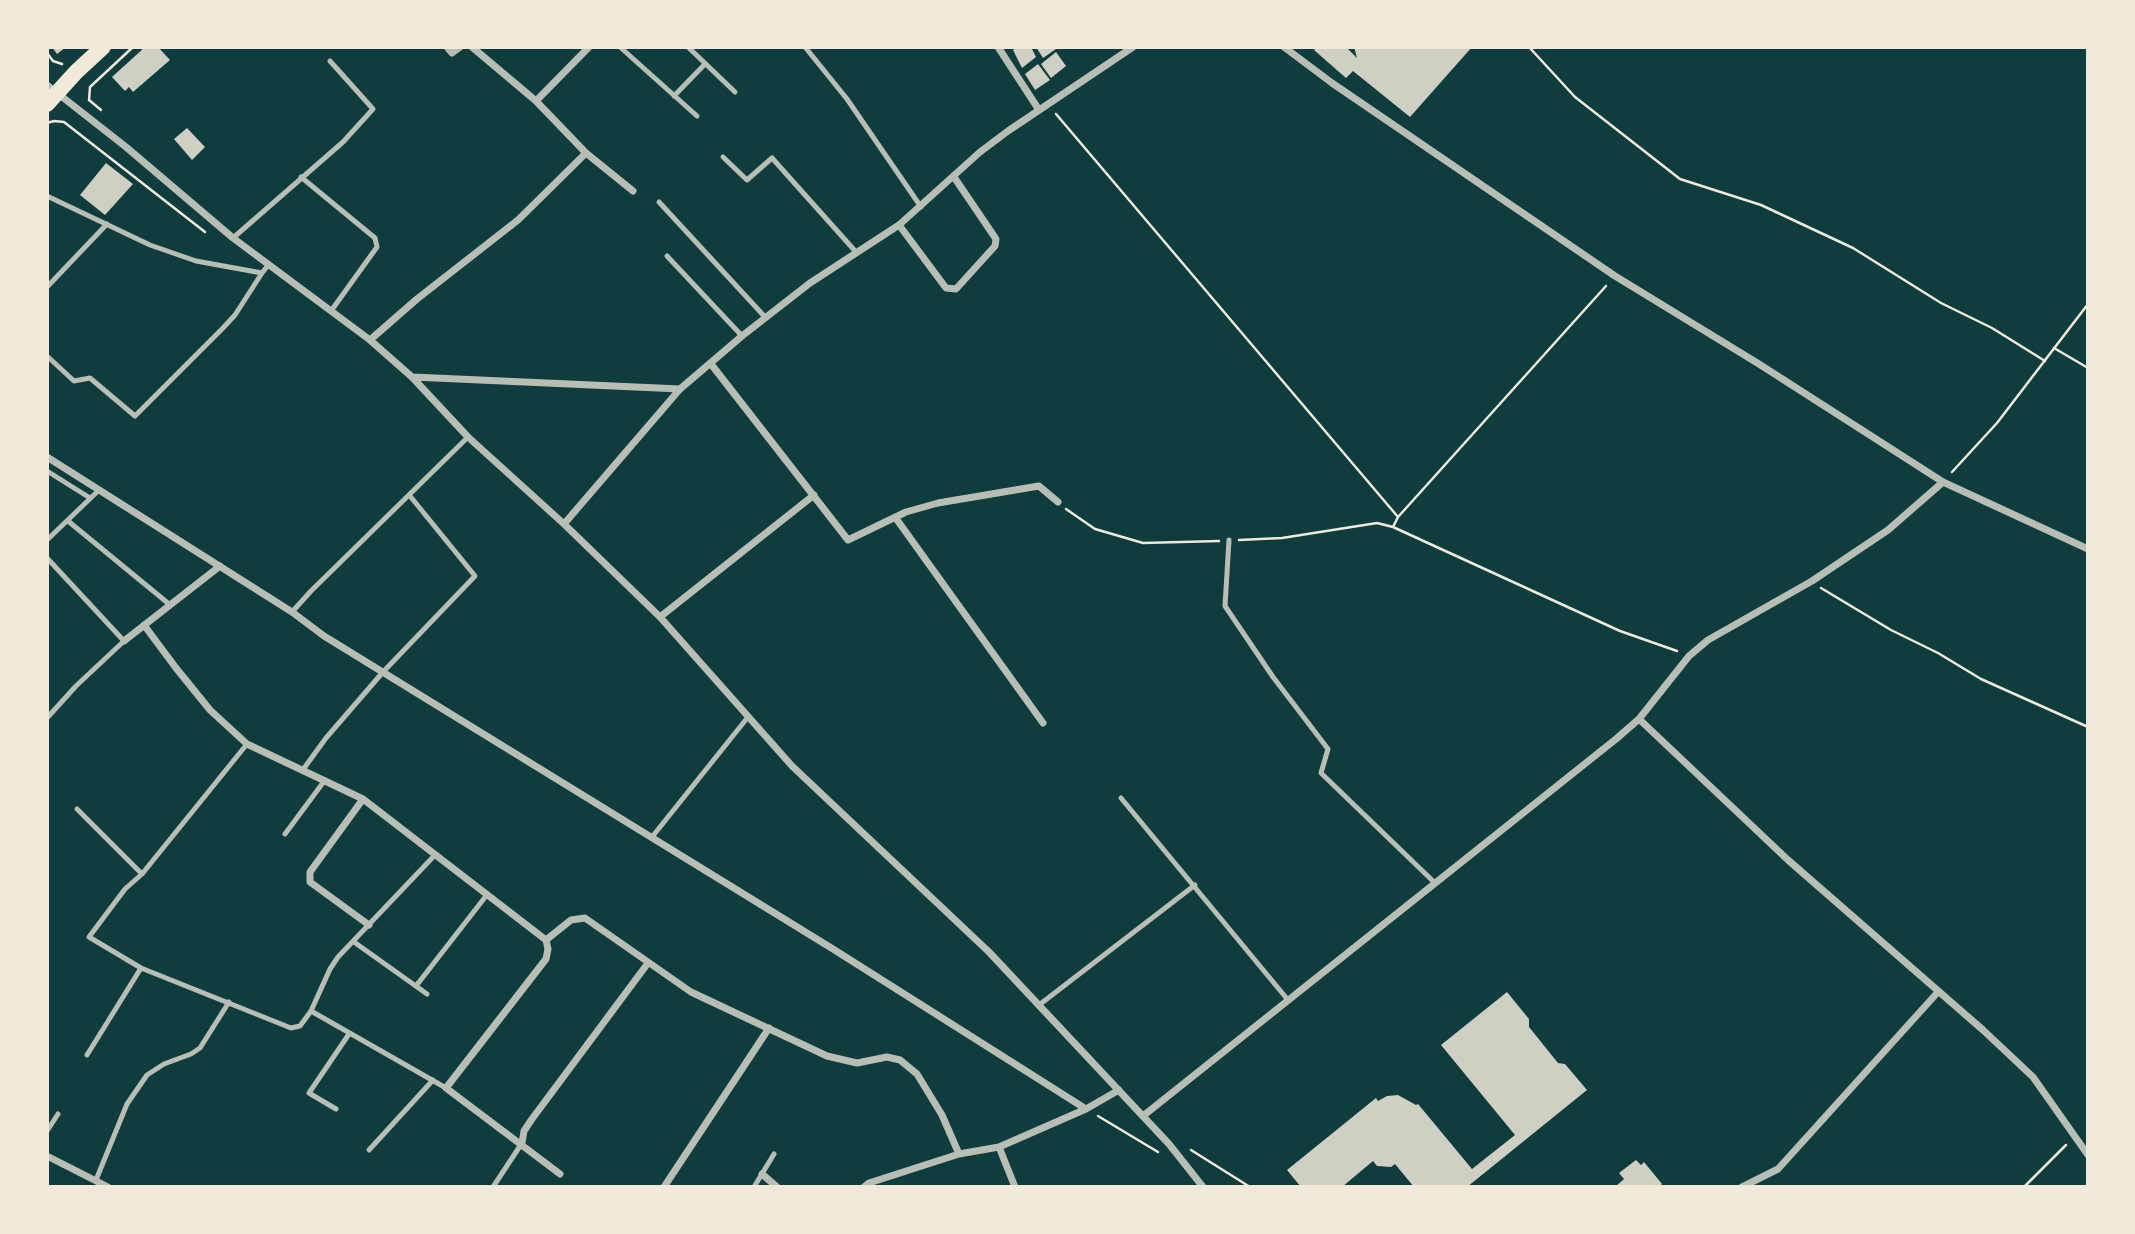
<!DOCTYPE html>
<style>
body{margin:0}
#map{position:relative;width:2135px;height:1234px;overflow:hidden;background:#0f3d3e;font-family:"Space Grotesk",sans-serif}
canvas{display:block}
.frame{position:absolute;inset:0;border:49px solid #f1e9da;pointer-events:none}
</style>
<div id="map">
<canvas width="2135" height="1234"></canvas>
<div class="frame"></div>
</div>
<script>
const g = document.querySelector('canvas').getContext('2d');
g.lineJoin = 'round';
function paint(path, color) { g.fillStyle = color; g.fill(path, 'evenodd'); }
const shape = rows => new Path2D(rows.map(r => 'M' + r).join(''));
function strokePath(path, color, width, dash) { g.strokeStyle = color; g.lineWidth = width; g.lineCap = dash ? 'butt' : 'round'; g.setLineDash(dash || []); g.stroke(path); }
paint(shape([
 [52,47,66,47,57,54],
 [145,47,158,47,170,60,133,92,129,87,125,91,112,77],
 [1017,47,1031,47,1036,57,1022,68,1013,50],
 [1036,47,1054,47,1056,49,1043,58],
 [1317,47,1346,47,1357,58,1354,47,1472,47,1410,117,1353,71,1346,78,1314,50],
 [1056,52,1066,66,1051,78,1041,64],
 [1038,64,1050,80,1035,90,1025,74],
 [187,128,205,147,192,160,174,139],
 [106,163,133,184,105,215,80,195],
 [1507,992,1529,1019,1529,1027,1558,1063,1565,1064,1587,1090,1467,1187,1414,1187,1395,1164,1391,1167,1377,1166,1373,1161,1342,1187,1301,1187,1287,1170,1376,1098,1378,1101,1387,1096,1398,1095,1416,1105,1418,1104,1472,1169,1515,1135,1441,1045],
 [1636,1160,1641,1165,1644,1162,1662,1184,1659,1187,1615,1187,1624,1179,1619,1173]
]), '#cfcfc3');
strokePath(shape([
 [1529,47,1575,97,1680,179,1761,205,1853,248,1941,303,1992,328,2045,361],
 [47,53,53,61,62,64],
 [101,110,89,100,90,87,133,47],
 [1056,114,1398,517],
 [47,123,54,121,64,122,205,232],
 [2054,348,2088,368],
 [1952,472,1997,423,2088,304],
 [1066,509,1095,529,1143,543,1219,541],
 [1393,527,1398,517,1606,286],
 [1239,540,1282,538,1377,523,1393,527,1620,631,1677,651],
 [1821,588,1891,630,1938,653,1981,679,2088,727],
 [1098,1116,1158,1152],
 [1191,1150,1250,1187],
 [2024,1187,2066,1145]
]), '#f1e9da', 2.5);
strokePath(shape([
 [620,47,697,116],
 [688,47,735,92],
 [805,47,847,99,921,207],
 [674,96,705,64],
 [723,157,747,180,772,158,856,252],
 [301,177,375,238,377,247,331,311],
 [47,196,150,245,196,261,262,273,269,264],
 [659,202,765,317],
 [233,238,343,142,373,109,330,61],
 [667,256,742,336],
 [47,287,107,224],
 [47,356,74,381,90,378,135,416,223,328,235,315,262,273],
 [47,471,90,498],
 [68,521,169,604],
 [47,540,99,490],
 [1229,540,1225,606,1273,677,1328,749,1321,773,1435,883],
 [47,558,124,641,76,686,47,718],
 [292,612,311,591,468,437],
 [302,771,326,738,383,672,475,576,410,496],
 [1121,798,1288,1000],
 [77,809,142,874,247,744],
 [285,834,325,780],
 [652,837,748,717],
 [142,874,125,889,89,937,141,968,291,1028,300,1026,311,1011,446,1088],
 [354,942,427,994],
 [416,986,486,896],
 [1039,1005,1195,885],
 [311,1011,330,969,338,957,434,856],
 [87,1055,141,968],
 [336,1109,309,1093,349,1034],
 [47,1131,58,1114],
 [369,1150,433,1080],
 [96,1180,127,1104,147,1075,164,1064,191,1054,200,1048,229,1002],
 [493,1187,522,1143],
 [754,1187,774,1154]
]), '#b8beb3', 5);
strokePath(shape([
 [447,47,452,53,460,47],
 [998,47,1039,110],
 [1284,47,1332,83,1615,276,1759,364,1943,482,2088,549],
 [47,85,126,147,233,238,370,340,412,377,468,437,564,524,660,617,792,766,989,952,1169,1144,1203,1187],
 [536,101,589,47],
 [586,153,633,191],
 [899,225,946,288,956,289,995,246,996,239,954,177],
 [370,340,417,299,518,220,586,153,536,101,472,47],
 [711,364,848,540,906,512,938,503,1039,486,1058,502],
 [413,377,680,389],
 [47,457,292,612,324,636,833,949,1086,1109],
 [895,517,1043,723],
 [564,524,680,389,742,336,810,283,899,225,980,152,1008,131,1133,47],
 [660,617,814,495],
 [144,625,176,668,210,710,247,744,363,799,546,940,571,920,585,918,691,992,827,1056,857,1063,887,1057,900,1060,917,1074,942,1115,959,1154],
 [124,641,220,566],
 [1639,719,1788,860,1983,1030,2033,1077,2088,1155],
 [363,799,310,872,310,882,369,925],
 [546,940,548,949,546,959,446,1088,560,1174],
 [1143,1116,1616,739,1639,719,1689,656,1708,640,1812,581,1888,530,1943,482],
 [522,1143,524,1131,532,1119,648,963],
 [47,1156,108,1187],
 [762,1174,777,1187],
 [664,1187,769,1028],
 [864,1187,869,1183,959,1154,999,1147],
 [1015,1187,999,1147,1086,1109,1119,1090],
 [1742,1187,1778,1169,1938,992]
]), '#b8beb3', 7);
strokePath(shape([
 [47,104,76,72,103,47]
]), '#f1e9da', 16);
</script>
